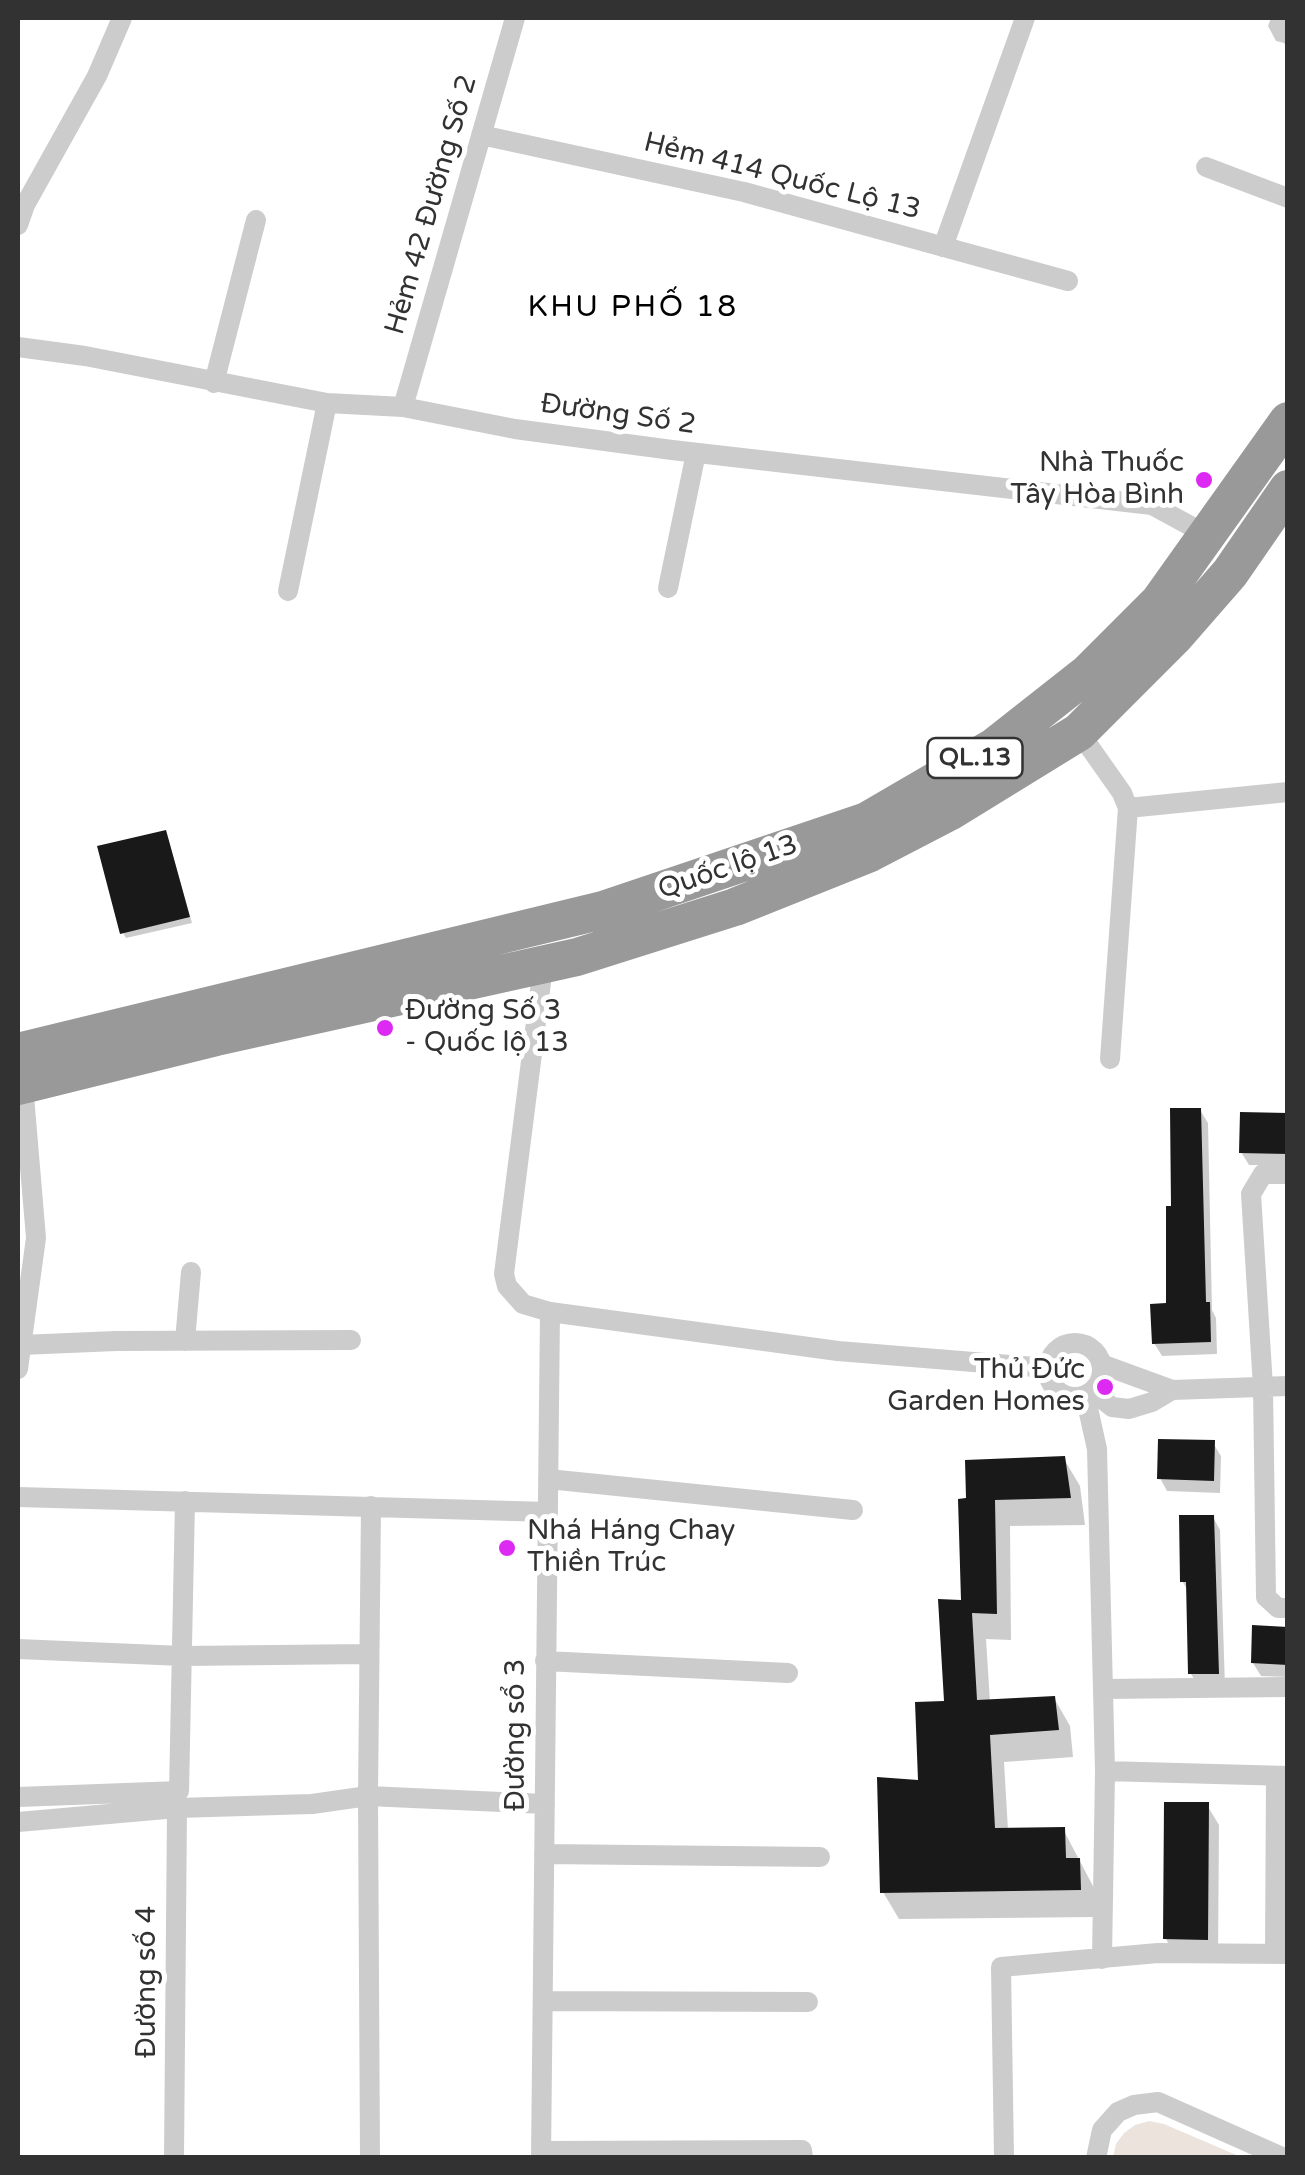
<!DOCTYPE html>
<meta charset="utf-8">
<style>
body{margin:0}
#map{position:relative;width:1305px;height:2175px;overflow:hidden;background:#fff;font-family:"Varela Round",sans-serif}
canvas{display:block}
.frame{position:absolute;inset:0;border:20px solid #323232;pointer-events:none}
</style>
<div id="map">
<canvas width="1305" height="2175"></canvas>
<div class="frame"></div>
</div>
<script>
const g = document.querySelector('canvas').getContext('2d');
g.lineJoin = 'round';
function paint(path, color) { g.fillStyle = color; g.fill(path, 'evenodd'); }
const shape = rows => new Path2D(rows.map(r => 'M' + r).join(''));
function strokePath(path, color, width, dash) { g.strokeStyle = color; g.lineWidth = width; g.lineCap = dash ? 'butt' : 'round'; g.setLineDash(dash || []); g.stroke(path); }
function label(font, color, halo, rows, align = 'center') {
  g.font = font + ' "Varela Round",sans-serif'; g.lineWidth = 10; g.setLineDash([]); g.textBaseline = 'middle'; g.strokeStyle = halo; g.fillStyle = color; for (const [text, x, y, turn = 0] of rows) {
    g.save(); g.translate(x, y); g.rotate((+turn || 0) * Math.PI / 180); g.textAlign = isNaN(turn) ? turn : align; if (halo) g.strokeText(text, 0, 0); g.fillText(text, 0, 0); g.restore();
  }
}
paint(shape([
 [1149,2121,1164,2124,1241,2157,1113,2157,1116,2144,1124,2133,1135,2125]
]), '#ede3dd');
paint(shape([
 [1271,18,1288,18,1288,50,1284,43,1276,41,1268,26],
 [168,838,192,923,126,938,123,933],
 [1200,1110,1208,1123,1212,1310,1216,1318,1217,1354,1162,1356,1154,1343,1169,1306,1174,1209],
 [1288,1114,1288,1165,1249,1165,1241,1152],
 [1213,1443,1221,1456,1220,1493,1167,1491,1160,1478],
 [1064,1459,1080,1486,1085,1525,1010,1526,1011,1640,986,1639,990,1702,1054,1698,1070,1726,1073,1757,1004,1762,1008,1830,1063,1829,1094,1888,1095,1917,899,1919,883,1892,947,1704,964,1602,961,1501],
 [1213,1517,1220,1530,1225,1687,1199,1687,1191,1674,1189,1592,1182,1581],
 [1288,1629,1288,1677,1261,1676,1253,1663],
 [1207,1805,1219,1825,1218,1959,1177,1959,1166,1939]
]), '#0003');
paint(shape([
 [166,830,190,917,120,934,97,846],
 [1170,1108,1201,1108,1206,1302,1210,1302,1211,1342,1152,1344,1150,1304,1166,1303,1166,1206,1171,1206],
 [1240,1112,1288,1113,1288,1154,1239,1153],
 [1158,1439,1215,1440,1214,1481,1157,1479],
 [1065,1456,1071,1498,995,1500,997,1614,972,1613,977,1700,1055,1696,1059,1730,990,1735,995,1828,1065,1827,1066,1858,1080,1858,1081,1890,880,1893,877,1777,918,1780,915,1702,944,1701,938,1599,961,1600,958,1499,966,1498,965,1460],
 [1179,1515,1214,1515,1219,1674,1188,1674,1186,1582,1180,1582],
 [1252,1625,1288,1627,1288,1665,1251,1663],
 [1164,1802,1209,1802,1208,1940,1163,1939]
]), '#191919');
strokePath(shape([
 [481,135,744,192,1068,281],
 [1206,167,1288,198],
 [18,225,25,205,97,76,122,18],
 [943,247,1025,18],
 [18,347,85,356,327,403,403,407,515,429,672,450,1152,505,1209,536],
 [214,383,256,220],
 [403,407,515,18],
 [668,588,696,453],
 [288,591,327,403],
 [1079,732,1122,793,1128,808,1110,1059],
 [1128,808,1288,792],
 [544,959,504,1274,507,1286,523,1304,550,1312,838,1351,1047,1368],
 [1288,1174,1263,1174,1251,1194,1263,1387,1266,1597,1278,1608,1288,1608],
 [185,1341,191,1272],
 '1048 1370a27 27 0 1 1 54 0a27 27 0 1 1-54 0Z',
 [21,1345,116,1341,351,1340],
 [1101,1364,1172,1390],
 [18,1369,36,1238,23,1084],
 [1092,1391,1112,1407,1129,1409,1152,1402,1172,1390,1288,1386],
 [1085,1395,1097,1449,1105,1771,1102,1959],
 [548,1479,853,1510],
 [18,1497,548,1512],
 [18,1649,182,1656,369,1654],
 [545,1661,788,1673],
 [1103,1689,1288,1687],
 [1105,1771,1288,1776],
 [18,1797,179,1791,185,1501],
 [18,1822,177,1808,312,1804,368,1796,545,1804],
 [544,1854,820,1857],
 [1275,1954,1276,1776],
 [543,2001,808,2002],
 [541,2151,802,2150,803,2158],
 [174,2158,177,1808],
 [370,2158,368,1796,371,1506],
 [541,2158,550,1312],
 [1004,2158,1001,1967,1158,1953,1288,1954],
 [1096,2158,1102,2130,1118,2112,1134,2105,1158,2102,1284,2158]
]), '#ccc', 20);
strokePath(shape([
 [18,1052,603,910,867,821,994,747,1088,673,1159,602,1288,421],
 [18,1086,216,1037,577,957,735,907,870,853,949,812,1079,732,1175,636,1230,573,1288,489]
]), '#999', 38);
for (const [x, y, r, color] of [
 [1204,480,10,"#dc2af3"],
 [385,1028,10,"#dc2af3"],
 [1105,1387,10,"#dc2af3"],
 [507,1548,10,"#dc2af3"]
]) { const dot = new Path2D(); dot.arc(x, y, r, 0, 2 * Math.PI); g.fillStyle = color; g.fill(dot); strokePath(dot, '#fff', 4); }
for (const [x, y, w] of [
 [975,758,95]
]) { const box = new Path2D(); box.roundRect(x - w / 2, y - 20, w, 40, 8); g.fillStyle = '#fff'; g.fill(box); strokePath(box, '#323232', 2.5); }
label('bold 25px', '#323232', null, [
 ["QL.13",975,758]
]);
label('28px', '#323232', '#fff', [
 ["Hẻm 414 Quốc Lộ 13",782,177,14],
 ["Hẻm 42 Đường Số 2",432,205,-74],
 ["Đường Số 2",618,415,8],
 ["Quốc lộ 13",728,868,-19],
 ["Đường sổ 3",517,1735,-90],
 ["Đường số 4",148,1982,-90]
]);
label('28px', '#323232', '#fff', [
 ["Nhà Thuốc",1184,464],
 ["Tây Hòa Bình",1184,496],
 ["Đường Số 3",405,1012,"left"],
 ["- Quốc lộ 13",405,1044,"left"],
 ["Thủ Đức",1085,1371],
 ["Garden Homes",1085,1403],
 ["Nhá Háng Chay",527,1532,"left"],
 ["Thiền Trúc",527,1564,"left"]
], 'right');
g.letterSpacing = '2.5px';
label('30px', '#000', '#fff', [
 ["KHU PHỐ 18",633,308]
]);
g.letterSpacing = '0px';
</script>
